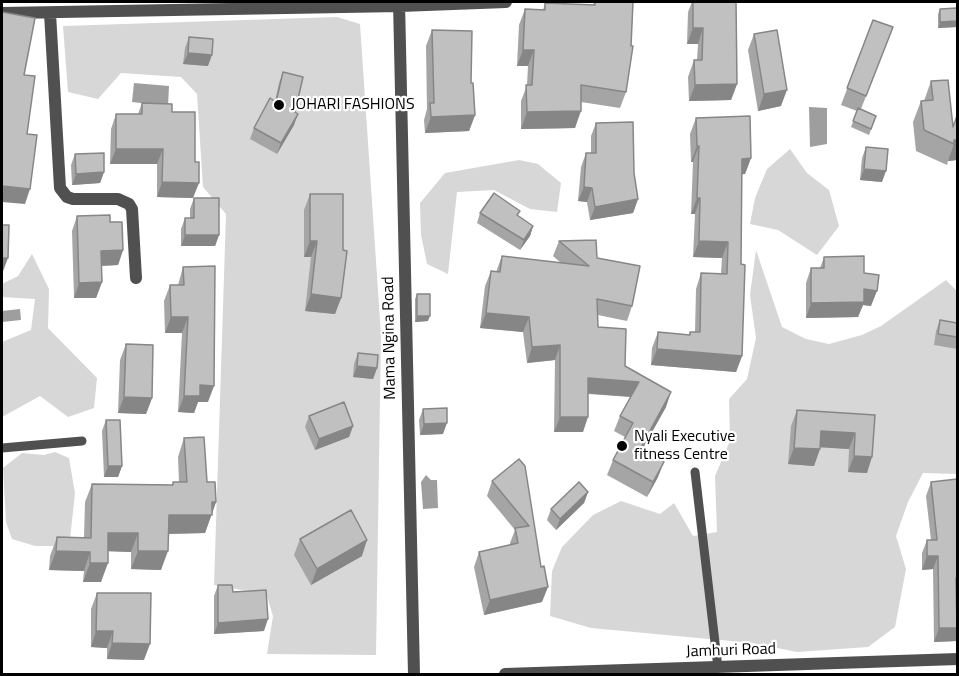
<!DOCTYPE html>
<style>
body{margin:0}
#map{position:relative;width:959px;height:676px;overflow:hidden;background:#fff;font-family:"Titillium Web",sans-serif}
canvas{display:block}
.frame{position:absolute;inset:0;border:3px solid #000;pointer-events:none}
</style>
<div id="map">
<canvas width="959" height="676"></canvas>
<div class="frame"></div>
</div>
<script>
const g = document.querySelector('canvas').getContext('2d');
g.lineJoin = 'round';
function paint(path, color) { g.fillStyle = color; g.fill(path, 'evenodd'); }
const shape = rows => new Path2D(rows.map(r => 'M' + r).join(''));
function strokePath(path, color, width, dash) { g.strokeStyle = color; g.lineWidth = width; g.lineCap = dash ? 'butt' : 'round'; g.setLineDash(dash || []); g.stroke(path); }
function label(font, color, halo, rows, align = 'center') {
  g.font = font + ' "Titillium Web",sans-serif'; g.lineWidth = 4.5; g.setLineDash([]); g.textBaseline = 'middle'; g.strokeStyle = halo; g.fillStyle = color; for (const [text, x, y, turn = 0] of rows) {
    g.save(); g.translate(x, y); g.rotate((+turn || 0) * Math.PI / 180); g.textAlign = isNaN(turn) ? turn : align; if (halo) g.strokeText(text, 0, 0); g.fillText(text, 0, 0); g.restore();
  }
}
paint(shape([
 [337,17,360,24,381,335,376,655,267,654,273,616,265,590,242,590,214,585,226,214,203,187,197,94,181,77,121,73,98,99,68,92,63,26],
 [790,149,807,173,829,190,839,226,817,255,778,230,750,224,755,198,767,169],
 [519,160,538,164,561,183,557,212,530,209,494,190,457,192,448,274,427,264,421,235,420,203,445,173],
 [756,250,782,327,806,339,829,344,862,335,881,326,946,280,957,291,957,474,923,473,908,502,896,536,906,569,895,627,868,647,797,652,752,643,591,628,550,616,552,571,562,547,593,515,621,501,660,514,674,503,693,536,717,532,715,476,730,441,729,399,747,379,756,338,750,295],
 [32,254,49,289,48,328,97,378,94,408,68,417,40,396,2,417,2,342,31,330,35,299,2,297,2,284,18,276],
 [55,452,69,458,75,493,70,539,58,546,35,546,12,539,6,522,3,468,22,453,44,455]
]), '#d7d7d7');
paint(shape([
 [134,83,169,86,168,106,132,102],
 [809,107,827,108,827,144,810,147],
 [20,309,21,320,2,322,2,311],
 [426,475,431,480,437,480,438,508,423,509,421,482]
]), '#9e9e9e');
strokePath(shape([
 [2,448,82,441],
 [695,472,718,668]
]), '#505050', 9);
strokePath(shape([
 [399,2,414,674],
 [2,13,400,6,506,2],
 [50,13,60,188,67,197,73,199,118,199,129,204,132,209,136,278],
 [505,674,958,659]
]), '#505050', 12);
paint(shape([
 [594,2,633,2,626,92,620,108,581,102,575,128,521,129,521,101,527,85,528,66,517,66,519,25,525,9,543,10,545,3,593,5],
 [692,2,736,2,737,84,731,100,689,101,688,77,694,60,697,60,698,44,687,44,688,12],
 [940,9,957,27,938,28,938,14],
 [873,20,893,27,861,109,876,116,869,135,851,127,857,111,841,105],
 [432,30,471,83,475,115,469,131,425,133,424,120,427,109,426,46],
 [754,34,781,106,758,111,748,50],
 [189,37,208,66,183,64,185,48],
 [283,72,295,112,294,125,277,154,250,139,254,128,275,101,279,83],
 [931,81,953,127,957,116,957,160,948,161,947,165,916,151,913,122,921,101,924,101],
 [142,103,172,112,193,198,157,197,157,164,110,164,111,129,116,114,138,114],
 [696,118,751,158,745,174,742,174,741,264,742,356,736,372,651,365,652,348,658,332,689,335,690,332,695,332,696,289,701,273,721,273,722,258,693,257,695,214,691,214,693,162,691,162,690,134],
 [596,123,634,173,638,199,633,213,590,220,587,202,578,201,581,167,586,153,591,153,591,136],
 [866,147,882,182,860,180,862,158],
 [75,154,104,172,100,183,72,185,71,165],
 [310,194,343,250,341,298,335,314,305,311,311,257,304,257,304,210],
 [194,198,219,235,215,246,181,246,181,229,185,218,190,218,190,209],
 [480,213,518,216,533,226,530,236,520,250,477,223],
 [77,216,110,222,123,250,118,265,101,266,102,282,96,298,74,298,72,231],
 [559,241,597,258,632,306,627,321,598,315,598,327,625,366,666,407,642,450,658,477,647,497,607,475,613,460,625,437,614,431,620,416,631,397,588,394,583,432,554,432,555,360,527,363,523,332,480,328,485,286,491,271,496,272,502,256,561,263,553,256],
 [824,257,864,273,871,306,863,305,858,317,806,318,806,283,811,268,820,268],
 [183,267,208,402,198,402,194,413,178,412,182,333,165,333,164,301,170,285,178,285],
 [417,294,428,321,415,322,415,299],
 [940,320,957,323,957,349,934,345,936,331],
 [126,344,152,398,146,414,118,413,120,360],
 [358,353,377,368,373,379,353,377,354,364],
 [423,409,443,434,420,435,419,420],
 [797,410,875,415,867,473,848,472,849,449,820,447,814,466,788,464,791,426],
 [309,416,353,426,349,437,315,450,305,427],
 [106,420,122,466,118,477,104,477,102,431],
 [184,438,216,502,205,533,168,534,161,570,131,569,131,552,108,551,101,582,83,582,84,571,49,570,50,556,57,537,84,538,85,502,92,484,172,485,173,482,179,482,178,457],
 [519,459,542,602,484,615,474,567,479,552,510,545,510,543,515,530,487,496,492,481],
 [957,479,957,592,956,592,956,607,957,607,957,641,934,642,933,569,922,570,922,553,927,540,931,540,926,496,931,482],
 [588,492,584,503,556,530,547,520,551,509],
 [300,539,362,556,311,585,294,555],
 [218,585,233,592,264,631,214,634,214,596],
 [97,593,144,660,107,659,107,648,91,647,91,609]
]), '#a5a5a5');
paint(shape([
 [957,21,957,27,938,28,940,22],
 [693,28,703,28,698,44,687,44],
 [523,50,534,50,528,66,517,66],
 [188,53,212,55,208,66,183,64],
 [737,84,731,100,689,101,695,85],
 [787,90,781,106,758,111,764,94],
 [581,111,575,128,521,129,527,112],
 [298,114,294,125,277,154,281,143],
 [475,115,469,131,425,133,431,117],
 [954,140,957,140,957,160,948,161,954,144],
 [697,146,699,146,693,162,691,162],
 [116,149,163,149,157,164,110,164],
 [751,158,745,174,736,175,742,159],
 [864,169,886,171,882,182,860,180],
 [104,172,100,183,72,185,76,174],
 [162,182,199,183,193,198,157,197],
 [2,186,30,189,25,204,2,202],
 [584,187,592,188,587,202,578,201],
 [697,198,700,198,695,214,691,214],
 [638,199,633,213,590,220,595,207],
 [533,226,530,236,520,250,524,240],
 [185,235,219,235,215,246,181,246],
 [310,241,317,241,311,257,304,257],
 [699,241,728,242,722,258,693,257],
 [123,250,118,265,95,266,101,251],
 [2,258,8,258,2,274],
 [102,282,96,298,74,298,79,283],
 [864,289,877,291,871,306,863,305,858,317,806,318,811,303],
 [311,294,341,298,335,314,305,311],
 [486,313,529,317,523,332,480,328],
 [417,316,430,316,428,321,415,322],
 [171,317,188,317,182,333,165,333],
 [560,345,555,360,527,363,532,347],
 [657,349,742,356,736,372,651,365],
 [357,366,377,368,373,379,353,377],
 [588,378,639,382,633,397,583,393],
 [200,385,214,386,208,402,198,402,194,413,178,412,184,396],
 [671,392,666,407,634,464,640,449],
 [124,397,152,398,146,414,118,413],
 [560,417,588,417,583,432,554,432],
 [447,423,443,434,420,435,424,424],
 [353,426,349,437,315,450,319,439],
 [821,431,855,433,849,449,815,447],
 [794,448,820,449,814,466,788,464],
 [854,456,872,457,867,473,848,472],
 [664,462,658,477,647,497,653,482],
 [108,466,122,466,118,477,104,477],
 [588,492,584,503,556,530,560,519],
 [212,502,216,502,205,533,162,534,169,515],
 [108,533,138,533,131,552,102,551],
 [367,540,362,556,311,585,317,569],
 [56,551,90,552,84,571,49,570],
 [138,551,168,551,161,570,131,569],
 [927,556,938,556,933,569,922,570],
 [90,563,108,563,101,582,83,582],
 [956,578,957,578,957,592,951,591],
 [548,587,542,602,484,615,490,600],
 [268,619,264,631,214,634,218,623],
 [939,628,957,628,957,641,934,642],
 [96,631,113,631,107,648,91,647],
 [112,643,150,644,144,660,107,659]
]), '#868686');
const building = shape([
 [595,2,633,2,631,46,633,46,626,92,581,85,581,111,527,112,526,85,532,85,534,50,523,50,525,9,545,10,545,3,595,5,595,2],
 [693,2,736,2,737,84,695,85,694,60,702,60,703,28,693,28,693,2],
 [957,8,957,21,940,22,940,9,957,8],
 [2,12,35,18,24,75,35,76,27,134,37,135,30,189,2,186,2,12],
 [873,20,893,27,866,96,847,88,873,20],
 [432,30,472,31,471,83,473,83,475,115,431,117,430,103,434,103,432,30],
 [777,30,787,90,764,94,754,34,777,30],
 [189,37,213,39,212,55,188,53,189,37],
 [283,72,303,77,295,112,298,114,281,143,254,128,270,98,276,102,283,72],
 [948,80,953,127,957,116,957,140,954,140,954,144,924,130,921,101,933,100,931,81,948,80],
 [142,103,172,104,172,112,195,112,195,162,199,162,199,183,162,182,163,149,116,149,116,114,142,114,142,103],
 [858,108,876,116,871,129,853,121,858,108],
 [750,116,751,158,742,159,741,264,745,265,742,356,657,349,658,332,690,335,690,332,700,332,701,273,727,274,728,242,699,241,700,198,697,198,699,146,697,146,696,118,750,116],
 [633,122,634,173,638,199,595,207,592,188,584,187,586,153,596,153,596,123,633,122],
 [866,147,888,149,886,171,864,169,866,147],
 [104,153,104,172,76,174,75,154,104,153],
 [494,193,520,211,517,215,533,226,524,240,480,213,494,193],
 [310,194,343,194,343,250,347,251,341,298,311,294,317,241,310,241,310,194],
 [194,198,219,198,219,235,185,235,185,218,194,218,194,198],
 [110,215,110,222,122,222,123,250,101,251,102,282,79,283,77,216,110,215],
 [2,225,9,225,8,258,2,258,2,225],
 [596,240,597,258,640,266,632,306,597,299,598,327,626,329,625,366,671,392,640,449,664,462,653,482,613,460,633,423,620,416,639,382,588,378,588,417,560,417,560,345,532,347,529,317,486,313,491,271,500,272,502,256,589,266,559,241,596,240],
 [864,256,864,273,879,275,877,291,864,289,864,302,811,303,811,268,824,268,824,257,864,256],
 [215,266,214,386,200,385,200,396,184,396,188,317,171,317,170,285,184,285,183,267,215,266],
 [417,294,430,294,430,316,417,316,417,294],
 [940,320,957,323,957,337,938,334,940,320],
 [126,344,153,345,152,398,124,397,126,344],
 [358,353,378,355,377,368,357,366,358,353],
 [344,402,353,426,319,439,309,416,344,402],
 [447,408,447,423,424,424,423,409,447,408],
 [797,410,875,415,872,457,854,456,855,433,821,431,820,449,794,448,797,410],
 [106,420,120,420,122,466,108,466,106,420],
 [204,437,207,482,215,482,216,502,212,502,212,515,169,515,168,551,138,551,138,533,108,533,108,563,90,563,90,552,56,551,57,537,91,538,92,484,173,485,173,482,187,482,184,438,204,437],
 [519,459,525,466,541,567,544,566,548,587,490,600,479,552,518,543,515,528,529,526,492,481,519,459],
 [957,479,957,578,956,578,957,628,939,628,938,556,927,556,927,540,937,540,931,482,957,479],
 [579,482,588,492,560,519,551,509,579,482],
 [351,510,367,540,317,569,300,539,351,510],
 [218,585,232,585,233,592,266,590,268,619,218,623,218,585],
 [97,593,151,593,150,644,112,643,113,631,96,631,97,593]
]);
paint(building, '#c0c0c0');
strokePath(building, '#868686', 1.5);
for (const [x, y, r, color] of [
 [279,105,6,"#000"],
 [622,446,6,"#000"]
]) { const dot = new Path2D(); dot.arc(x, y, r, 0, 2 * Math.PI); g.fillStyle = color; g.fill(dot); strokePath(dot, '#fff', 2); }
label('16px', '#000', '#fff', [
 ["JOHARI FASHIONS",291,105],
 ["Nyali Executive",634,437],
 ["fitness Centre",634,455]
], 'left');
label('16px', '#000', '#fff', [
 ["Mama Ngina Road",390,338,-91],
 ["Jamhuri Road",731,651,-2]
]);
</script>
